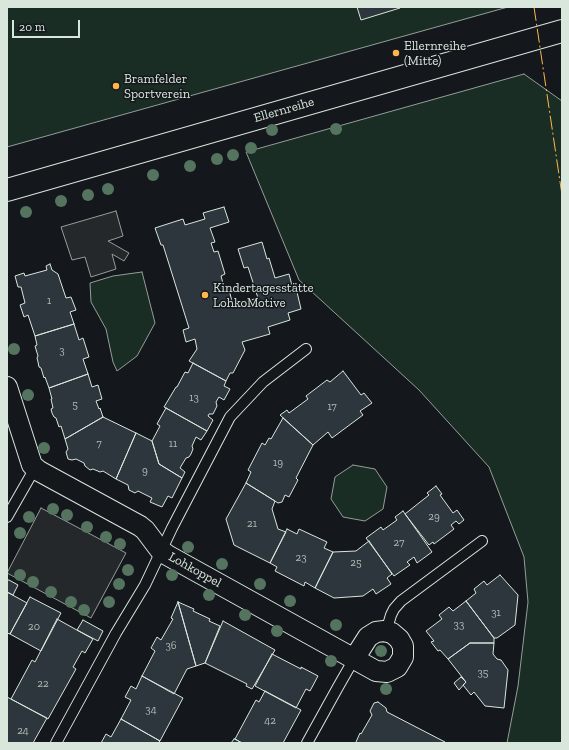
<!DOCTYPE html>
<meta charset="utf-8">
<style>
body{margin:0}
#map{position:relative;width:569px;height:750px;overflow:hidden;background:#14181c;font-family:"Zilla Slab",serif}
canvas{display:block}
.frame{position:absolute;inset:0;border:8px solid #d8e6dc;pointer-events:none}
.scale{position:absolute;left:12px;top:20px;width:68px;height:18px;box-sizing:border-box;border:2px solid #d8e6dc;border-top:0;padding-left:5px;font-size:12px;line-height:14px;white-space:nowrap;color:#d8e6dc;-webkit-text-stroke:3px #14181c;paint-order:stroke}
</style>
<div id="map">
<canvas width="569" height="750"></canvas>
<div class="frame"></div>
<div class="scale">20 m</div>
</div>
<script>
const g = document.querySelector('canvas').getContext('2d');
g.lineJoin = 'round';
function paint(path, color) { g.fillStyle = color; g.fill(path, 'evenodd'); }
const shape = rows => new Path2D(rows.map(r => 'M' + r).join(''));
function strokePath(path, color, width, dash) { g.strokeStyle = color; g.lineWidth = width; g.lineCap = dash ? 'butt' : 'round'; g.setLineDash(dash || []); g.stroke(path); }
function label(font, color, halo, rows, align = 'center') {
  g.font = font + ' "Zilla Slab",serif'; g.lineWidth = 3; g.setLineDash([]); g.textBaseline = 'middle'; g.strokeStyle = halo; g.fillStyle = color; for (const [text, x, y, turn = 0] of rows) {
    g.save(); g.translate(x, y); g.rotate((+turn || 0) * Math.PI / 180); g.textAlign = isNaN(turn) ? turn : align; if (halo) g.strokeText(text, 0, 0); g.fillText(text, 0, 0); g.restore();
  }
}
const green = shape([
 [7,7,508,7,7,147,7,7],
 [524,74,562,101,562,743,507,743,518,686,528,602,524,557,489,467,419,390,299,280,246,152,524,74],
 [142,272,155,323,137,356,117,371,113,362,106,329,91,302,90,283,113,276,142,272],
 [353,465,375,469,387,487,383,509,365,521,343,517,331,499,335,477,353,465]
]);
paint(green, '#1a2d24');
strokePath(green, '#939e99', 1);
const parking = shape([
 [116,211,123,236,108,241,129,253,124,261,112,254,116,269,91,277,85,257,72,260,61,227,116,211],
 [41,508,126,553,91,618,7,573,41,508]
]);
paint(parking, '#24282b');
strokePath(parking, '#939e99', 1);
const building = shape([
 [357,7,400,7,400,8,361,20,357,7],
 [224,207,229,222,210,228,215,242,211,243,214,252,218,251,225,274,221,276,224,287,228,286,233,305,258,298,248,267,244,268,238,249,262,242,267,259,269,258,275,278,289,274,294,293,297,292,301,309,288,313,290,320,268,327,270,334,242,342,245,350,233,373,230,373,226,381,189,361,197,349,195,339,186,342,183,330,189,328,163,245,161,245,155,228,183,219,185,225,205,219,203,213,224,207],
 [50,264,52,270,58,274,66,298,71,297,76,310,70,312,74,324,35,336,28,315,24,317,20,305,25,303,21,287,18,287,15,276,24,273,25,276,47,270,46,266,50,264],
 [74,324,79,340,83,338,89,357,83,359,88,374,49,388,45,377,44,378,41,368,39,367,38,362,37,358,38,356,35,346,37,345,35,336,74,324],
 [193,363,226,381,224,386,230,389,224,400,219,397,216,402,217,406,213,414,209,414,208,416,213,420,207,431,164,407,176,387,177,387,185,372,188,373,193,363],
 [343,371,361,395,364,393,372,403,360,411,363,415,332,438,328,432,313,445,280,415,287,410,289,413,308,399,306,396,327,380,330,382,343,371],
 [88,374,92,387,98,385,102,399,96,401,99,409,100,408,103,417,65,439,61,426,59,427,56,418,54,417,52,413,51,409,53,408,51,399,52,399,49,388,88,374],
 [166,408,207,431,201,440,196,437,192,446,193,449,191,454,189,457,186,458,180,468,185,472,182,478,159,464,152,441,160,426,157,424,166,408],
 [103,417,136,433,116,479,103,471,100,472,93,469,90,470,85,466,84,463,76,459,72,460,68,459,66,452,68,449,65,439,103,417],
 [283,418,313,445,296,478,298,480,289,497,285,495,282,502,278,503,246,483,251,472,248,470,262,443,265,445,269,438,271,439,283,418],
 [136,433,152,441,159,464,182,478,172,498,168,496,162,507,150,502,152,498,138,491,135,493,129,490,128,485,116,479,136,433],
 [246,483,275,501,272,509,278,529,286,532,270,563,234,545,226,519,246,483],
 [436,486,442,494,440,495,453,513,457,510,464,520,459,524,456,521,451,525,454,529,434,544,433,542,429,545,405,514,429,495,427,493,436,486],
 [403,511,432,552,417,563,414,557,407,562,410,565,394,576,366,538,381,527,383,530,397,520,395,517,403,511],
 [287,529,297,534,299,529,327,542,324,548,333,552,315,588,305,582,304,586,275,571,277,567,270,563,287,529],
 [369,541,392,574,387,578,391,584,376,594,373,589,363,596,334,598,315,588,333,552,356,551,369,541],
 [500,575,518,595,515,625,497,638,494,638,466,601,476,593,474,589,484,581,487,585,500,575],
 [7,580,9,580,18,585,13,595,7,592,7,580],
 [7,592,27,603,10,634,7,633,7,592],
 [30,597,61,613,41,651,10,634,30,597],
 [466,601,494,638,494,643,470,643,448,659,440,650,438,651,431,642,434,641,426,631,442,619,439,615,449,607,453,611,466,601],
 [178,602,196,666,187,669,174,694,142,676,155,651,151,648,157,637,161,640,173,619,171,618,178,602],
 [178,602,194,609,193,611,210,619,209,621,220,626,205,663,196,666,178,602],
 [57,619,93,639,85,653,82,651,73,667,76,669,48,719,11,699,32,660,35,662,57,619],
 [83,620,103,631,98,641,77,630,83,620],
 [223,621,275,650,252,689,246,686,247,684,205,663,223,621],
 [470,643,494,643,493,654,497,659,501,660,508,670,504,708,485,706,474,692,471,695,463,685,466,682,448,659,470,643],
 [272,654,301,669,301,667,318,676,310,691,306,689,296,708,255,686,272,654],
 [142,676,183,698,160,741,121,719,131,700,125,697,131,686,136,689,142,676],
 [461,677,466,682,459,690,454,683,461,677],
 [265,691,301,710,283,743,242,743,235,739,256,700,259,702,265,691],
 [7,697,47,718,33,743,7,743,7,697],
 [378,702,386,708,387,712,445,742,443,743,357,743,356,742,360,733,361,734,372,715,370,711,374,703,378,702],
 [121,719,160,741,158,743,101,743,106,734,111,737,121,719],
 [234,739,235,739,242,743,231,743,234,739]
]);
paint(building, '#2c363c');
strokePath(building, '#d8e6dc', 1);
const service = shape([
 [7,517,35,468],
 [386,632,391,615,394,609,401,601,482,541],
 [56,743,116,633,145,585,172,528,230,417,263,382,306,349],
 [307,743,338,687,354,659]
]);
const minor = shape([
 [7,387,32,465,39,471,140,526,145,530,160,550,167,555,376,671,387,672,397,667,403,657,403,646,399,639,392,633,384,631,376,632,368,637,354,659]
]);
const tertiary = shape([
 [7,190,562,31]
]);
strokePath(service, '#d8e6dc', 12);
strokePath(minor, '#d8e6dc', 22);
strokePath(tertiary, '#d8e6dc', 24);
strokePath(service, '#14181c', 10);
strokePath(minor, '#14181c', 20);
strokePath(tertiary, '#14181c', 22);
strokePath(shape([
 [534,7,562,195]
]), '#ffb74d', 1, [14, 3, 2, 3]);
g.fillStyle = '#55745f';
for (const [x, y] of [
 [336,129],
 [272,130],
 [251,148],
 [233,155],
 [217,159],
 [190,166],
 [153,175],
 [108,189],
 [88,195],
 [61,201],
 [26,212],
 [14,349],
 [28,395],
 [44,448],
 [53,509],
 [67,515],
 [29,517],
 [87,527],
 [20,533],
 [106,537],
 [120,544],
 [188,547],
 [222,564],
 [128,570],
 [20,575],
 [172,575],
 [33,582],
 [119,584],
 [260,584],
 [51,592],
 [209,595],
 [290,601],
 [71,602],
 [109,602],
 [84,610],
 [245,615],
 [336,625],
 [277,631],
 [381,651],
 [331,661],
 [386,689]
]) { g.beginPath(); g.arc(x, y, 6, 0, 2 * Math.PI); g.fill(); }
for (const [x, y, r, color] of [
 [396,53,4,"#ffb74d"],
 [116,86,4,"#ffb74d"],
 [205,295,4,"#ffb74d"]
]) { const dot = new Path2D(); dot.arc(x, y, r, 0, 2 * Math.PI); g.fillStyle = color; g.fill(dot); strokePath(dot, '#14181c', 1.5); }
label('11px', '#adbab4', null, [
 ["1",49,301],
 ["3",62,351],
 ["13",194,398],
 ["5",75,405],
 ["17",332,407],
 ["7",99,444],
 ["11",173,444],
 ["19",278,463],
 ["9",145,471],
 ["29",434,517],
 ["21",252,524],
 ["27",399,543],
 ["23",301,558],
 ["25",356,563],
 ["31",496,613],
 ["33",459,625],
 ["20",34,627],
 ["36",171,646],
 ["35",483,673],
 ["22",43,684],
 ["34",151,710],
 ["42",270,721],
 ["24",23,731]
]);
label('13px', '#d8e6dc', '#14181c', [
 ["Ellernreihe",404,46],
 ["(Mitte)",404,61],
 ["Bramfelder",124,79],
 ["Sportverein",124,94],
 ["Kindertagesstätte",213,288],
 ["LohkoMotive",213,303]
], 'left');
label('13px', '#d8e6dc', '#14181c', [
 ["Ellernreihe",284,110,-16],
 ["Lohkoppel",195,570,29]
]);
</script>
